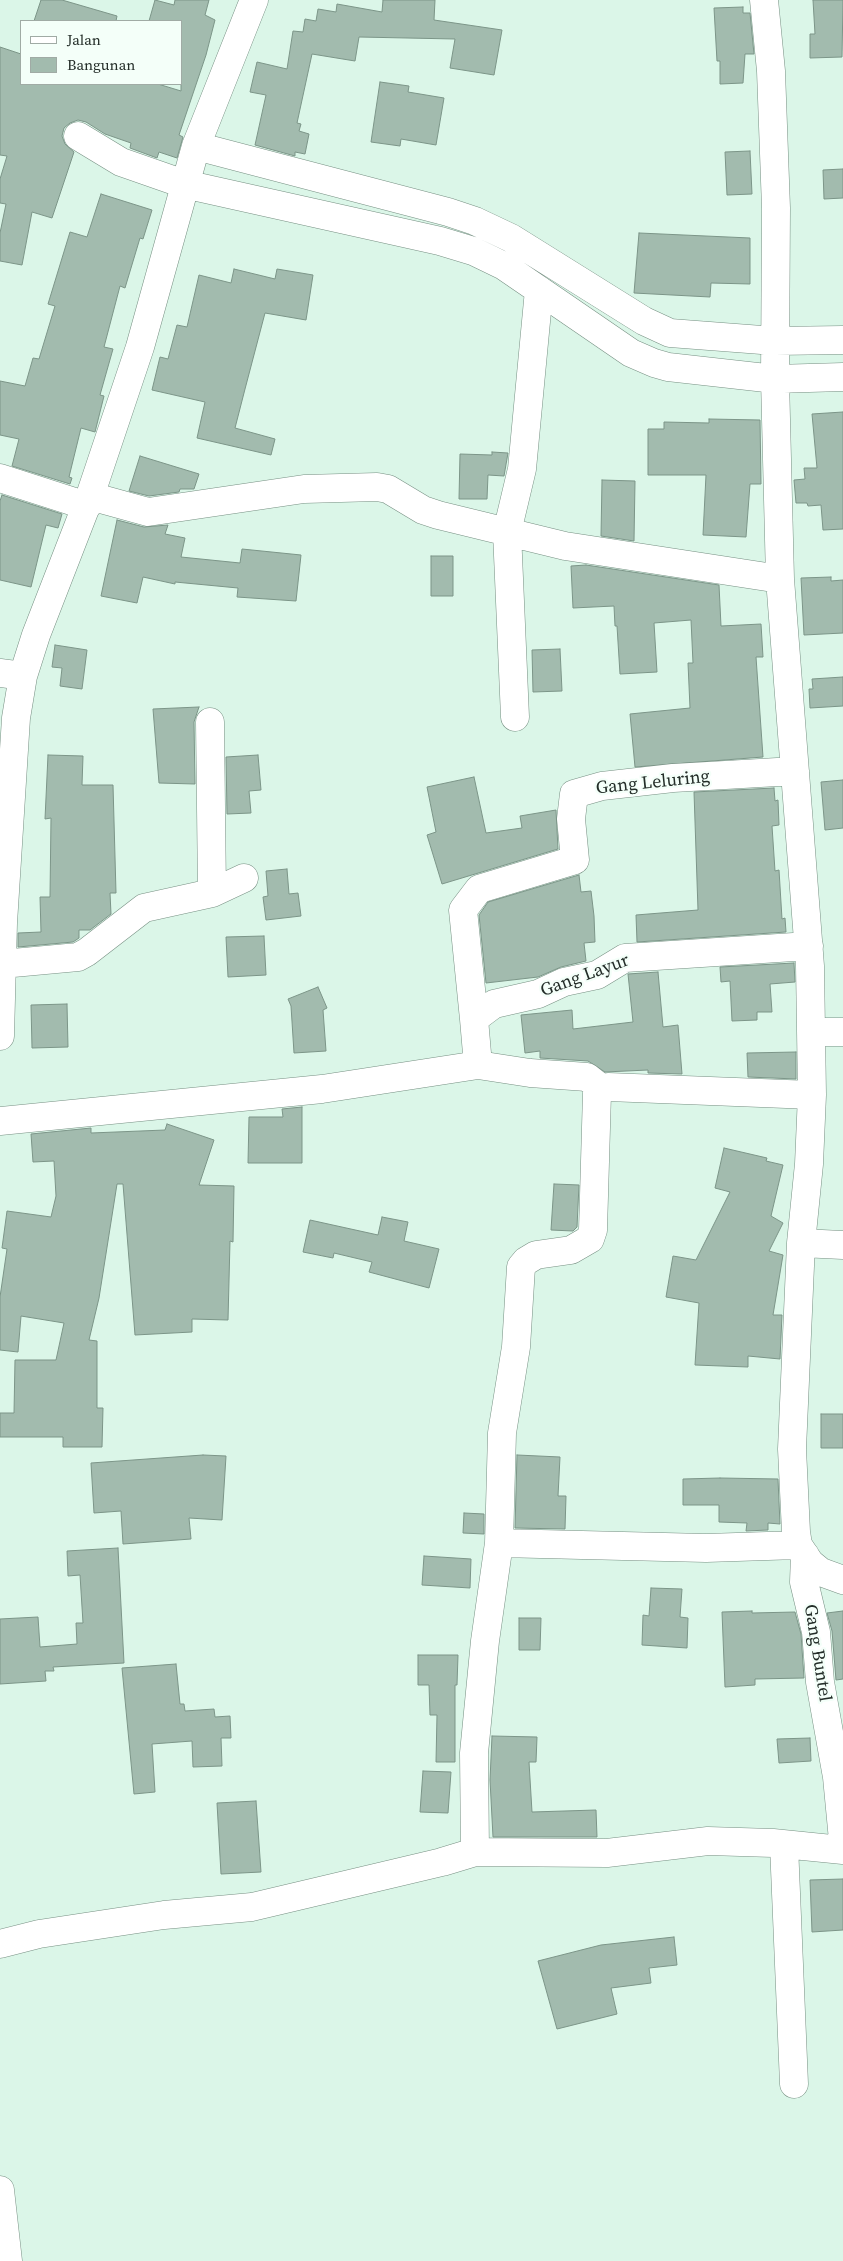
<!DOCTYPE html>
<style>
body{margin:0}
#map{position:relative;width:843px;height:2261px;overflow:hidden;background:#dbf6e8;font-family:"Source Serif 4",serif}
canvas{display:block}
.legend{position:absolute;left:20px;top:20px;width:162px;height:65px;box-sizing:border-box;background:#f4fff9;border:1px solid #a0aba5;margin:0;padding:6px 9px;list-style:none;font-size:15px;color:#232d28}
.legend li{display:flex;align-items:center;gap:10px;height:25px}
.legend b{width:25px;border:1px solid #a0aba5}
</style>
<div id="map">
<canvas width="843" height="2261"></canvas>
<ul class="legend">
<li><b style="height:6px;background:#fff"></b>Jalan</li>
<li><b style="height:14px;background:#a2bbae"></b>Bangunan</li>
</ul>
</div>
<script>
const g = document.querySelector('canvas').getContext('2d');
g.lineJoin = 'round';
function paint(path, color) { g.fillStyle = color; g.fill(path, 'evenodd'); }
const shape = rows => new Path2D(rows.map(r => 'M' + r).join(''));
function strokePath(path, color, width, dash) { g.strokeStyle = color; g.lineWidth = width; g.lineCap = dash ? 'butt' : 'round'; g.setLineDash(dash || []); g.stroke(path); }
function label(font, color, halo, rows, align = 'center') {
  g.font = font + ' "Source Serif 4",serif'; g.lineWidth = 4.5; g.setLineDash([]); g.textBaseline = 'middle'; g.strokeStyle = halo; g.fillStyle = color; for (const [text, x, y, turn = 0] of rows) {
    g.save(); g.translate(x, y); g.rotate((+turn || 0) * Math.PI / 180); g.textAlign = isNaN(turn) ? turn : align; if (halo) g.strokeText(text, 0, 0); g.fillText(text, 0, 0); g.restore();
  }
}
const building = shape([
 [41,0,62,0,117,16,116,21,34,21,41,0],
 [155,0,174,5,175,0,209,0,205,15,215,20,206,55,179,135,183,137,177,158,159,152,157,158,130,148,131,143,105,134,86,122,78,120,70,123,64,128,62,136,65,144,74,152,52,218,32,212,22,265,0,261,0,233,6,204,0,203,0,179,7,156,0,155,0,47,21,54,21,84,158,84,181,91,181,21,149,21,155,0],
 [383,0,435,0,434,20,502,30,494,75,450,68,455,39,359,37,355,61,312,54,297,123,301,124,299,131,309,134,305,154,295,152,295,156,255,145,266,95,250,92,257,62,287,69,293,31,303,32,305,19,316,21,318,9,336,12,337,4,382,12,383,0],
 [813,0,843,0,842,57,810,58,810,34,815,34,813,0],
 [743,7,743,13,750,13,754,54,745,54,743,83,720,84,720,61,717,61,714,8,743,7],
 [380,82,409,86,408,92,444,98,436,145,401,139,400,146,371,142,380,82],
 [750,151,752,194,727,195,725,152,750,151],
 [843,169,843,198,824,199,823,170,843,169],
 [101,194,152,210,143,239,140,238,125,288,120,286,104,347,113,349,100,395,104,396,95,432,81,428,69,477,72,478,70,484,12,466,19,439,0,435,0,381,25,386,33,358,39,359,55,306,48,304,70,232,87,237,101,194],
 [639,233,750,238,750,284,711,283,710,297,634,293,639,233],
 [234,269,275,279,277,269,313,275,306,320,265,313,245,389,235,428,275,439,271,455,197,438,205,402,152,390,160,357,168,359,177,325,187,327,199,275,231,283,234,269],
 [843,412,843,529,823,530,821,505,808,506,807,503,796,503,794,480,805,479,804,468,817,468,812,414,843,412],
 [709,419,760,420,761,484,750,484,746,537,703,535,706,475,648,475,648,429,664,429,664,422,709,423,709,419],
 [492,452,508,453,504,476,488,475,487,499,459,499,460,454,492,455,492,452],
 [140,456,199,474,194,489,180,489,179,492,149,496,129,491,140,456],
 [602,480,635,481,634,541,601,536,602,480],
 [2,495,62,514,58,528,46,525,31,587,0,580,0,501,2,495],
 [117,520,144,527,168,525,165,534,185,538,181,557,240,563,242,549,301,555,296,601,237,597,238,588,175,582,175,584,143,577,137,603,101,596,117,520],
 [431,556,453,556,453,596,431,596,431,556],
 [586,565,719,585,721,626,761,624,763,657,756,657,763,757,635,767,630,714,690,708,688,663,693,663,691,620,654,623,657,672,620,674,617,626,615,626,614,606,573,608,571,566,586,565],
 [831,577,831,581,843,580,843,633,804,635,801,578,831,577],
 [55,645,87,650,82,689,60,686,62,668,52,667,55,645],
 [560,649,562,691,533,692,532,650,560,649],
 [843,677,843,706,810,708,809,689,813,689,812,679,843,677],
 [199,707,194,722,195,784,159,783,153,709,199,707],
 [48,755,83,756,82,785,113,785,116,893,110,893,111,914,90,930,79,930,79,938,73,942,18,947,18,933,41,932,40,897,50,897,51,818,45,819,48,755],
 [258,755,261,790,249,791,251,813,227,814,226,757,258,755],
 [474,777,486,833,522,828,520,816,556,810,558,849,442,884,427,835,436,832,427,787,474,777],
 [843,780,843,828,825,830,821,782,843,780],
 [774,788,775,801,778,800,779,825,772,826,775,871,779,870,782,919,785,918,786,932,637,942,636,915,698,910,694,792,774,788],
 [287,869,289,894,298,893,301,916,266,920,263,897,268,896,266,871,287,869],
 [579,875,581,892,591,891,594,916,595,942,584,943,586,961,561,967,538,977,486,983,479,915,488,902,579,875],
 [264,936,266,975,228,977,226,937,264,936],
 [794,963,795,982,770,984,772,1012,757,1012,757,1020,732,1021,730,981,721,982,720,967,794,963],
 [658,972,663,1027,678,1025,682,1074,648,1073,648,1070,605,1072,588,1061,540,1058,540,1051,525,1053,521,1015,572,1010,573,1029,633,1022,628,974,658,972],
 [318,987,327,1008,323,1010,326,1051,294,1053,291,1006,288,999,318,987],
 [67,1004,68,1047,32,1048,31,1005,67,1004],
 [796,1052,796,1079,748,1077,747,1053,796,1052],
 [302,1107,302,1163,248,1163,249,1117,283,1117,282,1109,302,1107],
 [167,1124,214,1140,199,1185,234,1186,233,1242,230,1241,228,1320,192,1319,192,1332,135,1335,123,1184,117,1184,99,1298,89,1340,97,1341,97,1408,103,1408,102,1447,63,1447,63,1437,0,1437,0,1413,14,1413,15,1360,56,1360,64,1323,21,1316,18,1352,0,1350,0,1297,7,1249,2,1248,7,1211,51,1217,56,1196,54,1161,33,1162,31,1134,91,1128,91,1133,165,1130,167,1124],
 [724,1148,767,1158,766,1161,783,1165,771,1216,783,1223,769,1251,783,1255,773,1315,782,1315,780,1359,748,1356,748,1367,695,1365,699,1303,666,1297,673,1256,696,1260,730,1192,715,1188,724,1148],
 [554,1184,579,1185,577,1227,573,1231,551,1230,554,1184],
 [382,1217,408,1222,404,1241,439,1249,429,1288,369,1272,372,1262,334,1253,333,1258,303,1252,310,1220,378,1235,382,1217],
 [821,1414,843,1414,843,1448,821,1448,821,1414],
 [203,1455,226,1456,222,1520,189,1518,191,1539,123,1544,121,1511,94,1513,91,1463,203,1455],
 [517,1455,560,1457,558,1496,566,1496,565,1529,515,1528,517,1455],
 [720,1478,778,1479,780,1524,768,1523,768,1530,746,1531,747,1523,719,1522,719,1505,683,1505,683,1479,720,1478],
 [464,1513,484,1514,484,1534,463,1533,464,1513],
 [118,1548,124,1663,53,1667,54,1671,45,1671,46,1681,0,1684,0,1619,38,1617,40,1647,77,1644,76,1623,83,1623,80,1575,68,1576,67,1551,118,1548],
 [424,1556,471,1559,470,1588,422,1585,424,1556],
 [651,1588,682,1589,680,1617,688,1618,687,1648,642,1645,643,1615,649,1616,651,1588],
 [752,1611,752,1613,795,1612,801,1634,804,1678,755,1679,755,1685,725,1687,722,1612,752,1611],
 [843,1611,843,1679,836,1680,832,1631,827,1613,843,1611],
 [519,1618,541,1618,540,1650,519,1650,519,1618],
 [418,1655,458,1655,457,1685,455,1685,455,1762,436,1762,437,1715,430,1715,429,1685,418,1685,418,1655],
 [176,1664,180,1704,184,1704,185,1711,214,1709,215,1717,230,1716,231,1738,221,1738,222,1766,193,1767,192,1741,152,1744,155,1792,134,1794,122,1668,176,1664],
 [492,1736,537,1737,536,1762,529,1762,532,1812,596,1810,597,1837,493,1837,490,1780,492,1736],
 [810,1738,811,1761,779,1763,777,1739,810,1738],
 [423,1771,451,1772,448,1813,420,1812,423,1771],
 [256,1801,261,1872,221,1874,217,1803,256,1801],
 [843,1879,843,1930,812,1932,810,1880,843,1879],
 [674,1937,677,1965,649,1968,651,1983,611,1988,617,2014,557,2029,538,1961,601,1945,674,1937]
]);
paint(building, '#a2bbae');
strokePath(building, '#7c9588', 1);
const minor = shape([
 [764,0,771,71,776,208,775,379,780,579,810,966,812,1095,809,1164,801,1243,792,1449,796,1532,798,1545,810,1563,821,1572,843,1580],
 [78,136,121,162,184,184,440,241,473,251,504,266,631,353,654,363,668,367,775,379,843,377],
 [196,146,448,212,475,221,511,238,644,321,670,333,775,341,843,340],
 [0,478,87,506],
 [90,496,148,512,304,489,377,487,388,489,423,510,438,515,565,546,780,579],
 [0,673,23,676],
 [515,717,507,532,522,469,539,290],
 [210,722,212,893],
 [2,964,78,957,87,952,144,908,212,893,244,878],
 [474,1019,463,910,479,889,575,860,571,819,574,794,602,786,673,778,795,771],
 [811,1032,843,1032],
 [0,1036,3,923,16,718,23,676,36,635,90,496,140,347,196,146,254,0],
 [478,1065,474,1019,494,1004,538,994,564,982,597,975,625,958,809,946],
 [0,1121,322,1089,478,1065,530,1073,587,1077,601,1088],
 [801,1243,843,1245],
 [499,1543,706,1548,798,1545],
 [805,1555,804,1582,816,1632,820,1682,837,1777,843,1840],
 [784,1845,794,2084],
 [475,1852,474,1753,485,1641,499,1543,502,1433,516,1347,521,1267,526,1261,536,1255,571,1250,590,1239,593,1230,597,1093,601,1088,608,1087,812,1095],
 [0,1944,39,1934,164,1915,252,1907,442,1862,475,1852,607,1853,708,1841,773,1843,843,1850],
 [0,2190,8,2261]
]);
strokePath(minor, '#779083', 29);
strokePath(minor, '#fff', 28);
label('18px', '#232d28', '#f4fff9', [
 ["Gang Leluring",653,783,-6],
 ["Gang Layur",585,976,-20],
 ["Gang Buntel",817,1653,81]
]);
</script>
